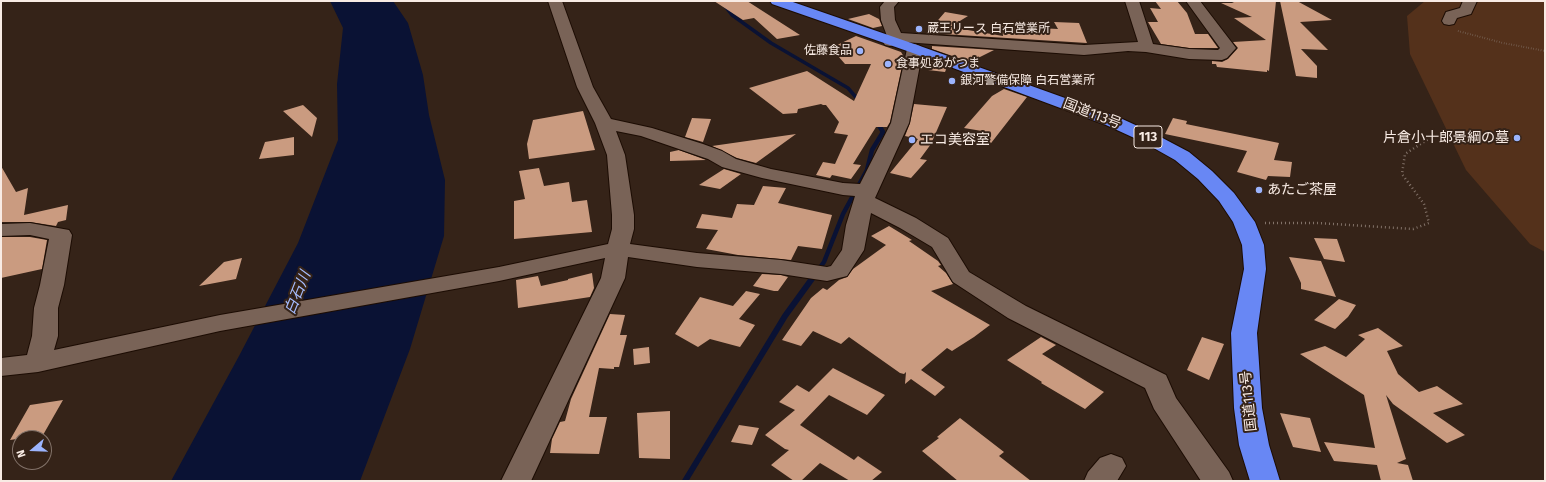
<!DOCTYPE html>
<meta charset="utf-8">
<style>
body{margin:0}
#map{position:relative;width:1546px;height:482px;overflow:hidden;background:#352318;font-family:"Fira Sans",sans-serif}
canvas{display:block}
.frame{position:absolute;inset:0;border:2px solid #f8ebe4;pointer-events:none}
.north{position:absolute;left:12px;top:430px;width:40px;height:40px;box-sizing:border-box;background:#352318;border:1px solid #83736a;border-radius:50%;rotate:251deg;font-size:11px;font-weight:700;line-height:16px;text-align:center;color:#f8ebe4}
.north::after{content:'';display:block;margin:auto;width:14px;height:18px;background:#9cb4fd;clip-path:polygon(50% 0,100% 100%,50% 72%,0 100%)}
</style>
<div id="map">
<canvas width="1546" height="482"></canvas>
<div class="frame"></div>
<div class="north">N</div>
</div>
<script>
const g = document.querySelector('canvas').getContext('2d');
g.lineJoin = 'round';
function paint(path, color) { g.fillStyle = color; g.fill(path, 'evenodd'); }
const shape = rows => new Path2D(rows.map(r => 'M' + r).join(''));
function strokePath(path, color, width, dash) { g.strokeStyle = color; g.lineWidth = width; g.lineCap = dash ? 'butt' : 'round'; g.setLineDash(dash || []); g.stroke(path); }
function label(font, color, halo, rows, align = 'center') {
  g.font = font + ' "Fira Sans","Noto Sans JP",sans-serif'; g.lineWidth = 4; g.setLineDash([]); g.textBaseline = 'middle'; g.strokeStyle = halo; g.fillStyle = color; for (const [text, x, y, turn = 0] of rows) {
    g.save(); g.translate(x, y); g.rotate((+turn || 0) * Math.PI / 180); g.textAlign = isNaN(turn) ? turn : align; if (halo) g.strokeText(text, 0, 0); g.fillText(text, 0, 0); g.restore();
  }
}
paint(shape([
 [1425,1,1545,1,1545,252,1530,244,1466,170,1410,54,1407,16]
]), '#54311b');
paint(shape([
 [330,1,393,1,408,23,423,75,429,115,445,180,444,236,410,349,360,481,171,481,239,356,298,243,338,140,337,84,343,28]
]), '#0a1234');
strokePath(shape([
 [721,1,732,15,771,43,848,88,860,102]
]), '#0a1234', 3.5);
strokePath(shape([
 [813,277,824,262,843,214,867,170,872,150,883,132,877,122]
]), '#0a1234', 4.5);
strokePath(shape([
 [685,481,785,316,814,276]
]), '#0a1234', 6);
paint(shape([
 [714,1,747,1,800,35,777,39,754,18,743,20],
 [1155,1,1177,1,1187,13,1195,34,1208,34,1218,48,1189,48,1161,44,1148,22,1158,22,1150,8,1161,9],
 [1230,1,1276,1,1269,71,1267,70,1267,72,1217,67,1216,64,1212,64,1212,61,1222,62,1228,59,1238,48,1233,42,1266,40,1234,18,1252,17,1221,3,1234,3],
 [1280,1,1297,1,1332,20,1300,22,1328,50,1301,49,1317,66,1317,78,1296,76],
 [945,12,968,16,950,27,1003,36,1002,26,1058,29,1054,22,1079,23,1087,43,927,33],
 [869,14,879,19,882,26,873,28,848,19],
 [856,36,901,52,904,57,890,122,887,127,876,127,853,164,861,165,851,179,832,175,830,178,816,175,823,162,835,164,848,135,834,133,839,122,826,105,823,105,821,104,798,109,797,113,783,114,749,88,807,71,854,101,871,64,845,64,831,48],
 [932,46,994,50,970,62,932,49],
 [929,61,947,67,945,72,928,70],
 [1004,89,1027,97,988,147,973,144,982,131,964,128,992,96],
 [914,104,947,107,931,144,920,159,927,160,911,178,890,173,918,139,905,136,910,123],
 [303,105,317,118,312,137,283,111],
 [583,111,595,150,529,159,527,144,533,120],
 [692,118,711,119,703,142,685,137],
 [1173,118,1187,121,1186,124,1279,143,1274,160,1292,162,1290,177,1268,176,1266,180,1237,172,1247,151,1165,134],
 [796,134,756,163,737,158,712,146],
 [294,137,294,155,259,159,265,142],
 [679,150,706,160,670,161,670,152],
 [1,166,16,192,28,188,24,215,68,205,66,220,58,222,56,226,30,222,1,222],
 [539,168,544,186,569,182,572,202,587,200,592,232,514,239,514,201,525,199,519,171],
 [724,169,741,174,720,189,699,185],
 [763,186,786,188,778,203,832,215,822,249,798,246,791,260,738,255,706,249,718,230,696,228,702,214,732,218,737,204,754,205],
 [889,226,912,240,909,241,938,261,941,265,938,266,946,273,953,284,931,291,990,325,974,337,952,351,947,348,921,370,945,387,935,396,911,379,905,384,906,372,904,374,900,373,849,337,841,344,813,331,801,346,782,340,811,298,823,288,827,290,839,280,847,277,853,269,886,245,871,236],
 [1,237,30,237,47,240,42,269,1,278],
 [1314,238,1337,239,1345,262,1324,259],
 [1289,257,1321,261,1336,297,1301,289,1301,283],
 [242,258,236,279,199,286,224,262],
 [592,273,594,288,590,297,518,308,516,280,538,276,541,286,568,280,568,279],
 [762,274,781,275,788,277,778,291,774,291,753,286],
 [746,291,760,294,739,319,755,325,740,347,710,339,698,347,675,334,700,297,733,306],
 [1339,299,1356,305,1348,317,1335,329,1314,320],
 [610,314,625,315,620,335,627,335,619,367,614,367,614,369,599,368,589,417,607,417,599,454,550,453,552,439,560,422,565,421,571,399],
 [1378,328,1403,346,1387,351,1398,374,1419,392,1437,386,1463,404,1433,413,1465,435,1447,443,1393,404,1386,395,1406,459,1397,463,1408,465,1413,481,1381,481,1377,465,1334,461,1324,442,1375,448,1364,395,1300,354,1325,346,1346,357,1365,339,1358,335],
 [1041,337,1056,345,1042,354,1104,392,1085,409,1041,383,1042,382,1007,360],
 [1202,337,1224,344,1209,380,1187,370],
 [649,347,650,363,634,365,633,349],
 [833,368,885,395,867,415,829,395,800,425,854,460,858,456,882,472,871,481,850,481,820,463,801,481,794,481,771,465,789,450,785,449,765,435,795,410,779,402,797,385,809,392],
 [63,400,43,435,10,440,30,405],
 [670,411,670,459,639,458,637,413],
 [1280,413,1310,418,1321,452,1293,447],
 [960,418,1004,452,999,456,1031,481,958,481,922,451,939,438,937,437],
 [739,425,759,428,752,445,731,442]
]), '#ca9b80');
const minor = shape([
 [548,1,562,1,593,87,611,119,652,128,703,144,722,151,736,159,771,169,843,183,860,184,891,123,907,49,910,46,915,44,920,46,923,49,909,123,875,198,916,218,948,238,969,272,1026,306,1166,375,1176,398,1229,472,1233,481,1201,481,1154,409,1145,388,1008,318,953,282,932,247,900,228,871,213,864,250,847,276,827,281,781,274,697,267,628,257,625,278,531,481,501,481,601,278,605,258,499,281,220,331,38,372,1,376,1,358,27,355,32,336,34,308,40,285,49,239,30,235,1,236,1,224,30,223,69,230,72,235,64,285,58,308,58,336,54,350,220,315,499,267,608,244,612,229,612,215,607,155,595,123,577,87,548,1],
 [616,131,641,136,708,159,722,167,762,178,843,195,855,196,846,225,842,250,831,266,827,267,781,260,697,253,630,244,634,229,634,215,625,155,616,131],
 [885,1,899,1,894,7,895,20,901,33,1084,45,1138,42,1125,1,1139,1,1153,44,1189,49,1218,50,1220,48,1186,1,1200,1,1236,48,1227,58,1222,60,1189,59,1146,52,1128,51,1084,55,904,42,890,46,885,45,883,42,887,36,881,20,880,7,885,1],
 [1463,1,1477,1,1471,14,1457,18,1454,24,1449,25,1444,24,1442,21,1446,12,1460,8,1463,1],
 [1111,454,1122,458,1126,466,1117,481,1084,481,1088,472,1100,458,1111,454]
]);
const highway = shape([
 [770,1,790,1,920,46,1118,117,1155,134,1189,152,1212,171,1234,193,1255,222,1264,245,1266,269,1257,333,1262,408,1269,445,1280,481,1250,481,1239,445,1234,408,1231,333,1244,269,1242,245,1233,222,1219,201,1198,179,1175,160,1143,142,1106,125,910,52,772,4,770,1]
]);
strokePath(minor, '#1c0c03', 2);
strokePath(highway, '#1c0c03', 2);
strokePath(shape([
 [1458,31,1503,43,1545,51]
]), '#827268', 2, [0.5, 2]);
strokePath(shape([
 [1265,223,1317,223,1413,229,1429,223,1424,204,1402,174,1405,154,1430,138,1451,132]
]), '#827268', 2.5, [1, 3]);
paint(minor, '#796357');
paint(highway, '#6887f4');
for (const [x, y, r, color] of [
 [919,29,4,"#9cb4fd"],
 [860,51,4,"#9cb4fd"],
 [888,64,4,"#9cb4fd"],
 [952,81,4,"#9cb4fd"],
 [1517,138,4,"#9cb4fd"],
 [912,140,4,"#9cb4fd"],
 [1259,190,4,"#9cb4fd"]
]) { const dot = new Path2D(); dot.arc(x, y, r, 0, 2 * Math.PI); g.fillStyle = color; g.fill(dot); strokePath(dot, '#352318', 1.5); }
label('12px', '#f8ebe4', '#352318', [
 ["蔵王リース 白石営業所",927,29],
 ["佐藤食品",852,51,"right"],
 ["食事処あがつま",896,64],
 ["銀河警備保障 白石営業所",960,81]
], 'left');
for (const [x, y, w] of [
 [1148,137,28]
]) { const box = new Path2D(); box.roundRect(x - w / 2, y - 11, w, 22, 3); g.fillStyle = '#352318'; g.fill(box); strokePath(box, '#f8ebe4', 1); }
label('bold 13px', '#f8ebe4', null, [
 ["113",1148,137]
]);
label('14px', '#f8ebe4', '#352318', [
 ["国道113号",1092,114,21],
 ["国道113号",1249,401,-96]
]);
label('14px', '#f8ebe4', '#352318', [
 ["片倉小十郎景綱の墓",1509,138,"right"],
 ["エコ美容室",920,140],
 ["あたご茶屋",1267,190]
], 'left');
label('italic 15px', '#a5bcfe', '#352318', [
 ["白石川",298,293,-68]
]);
</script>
